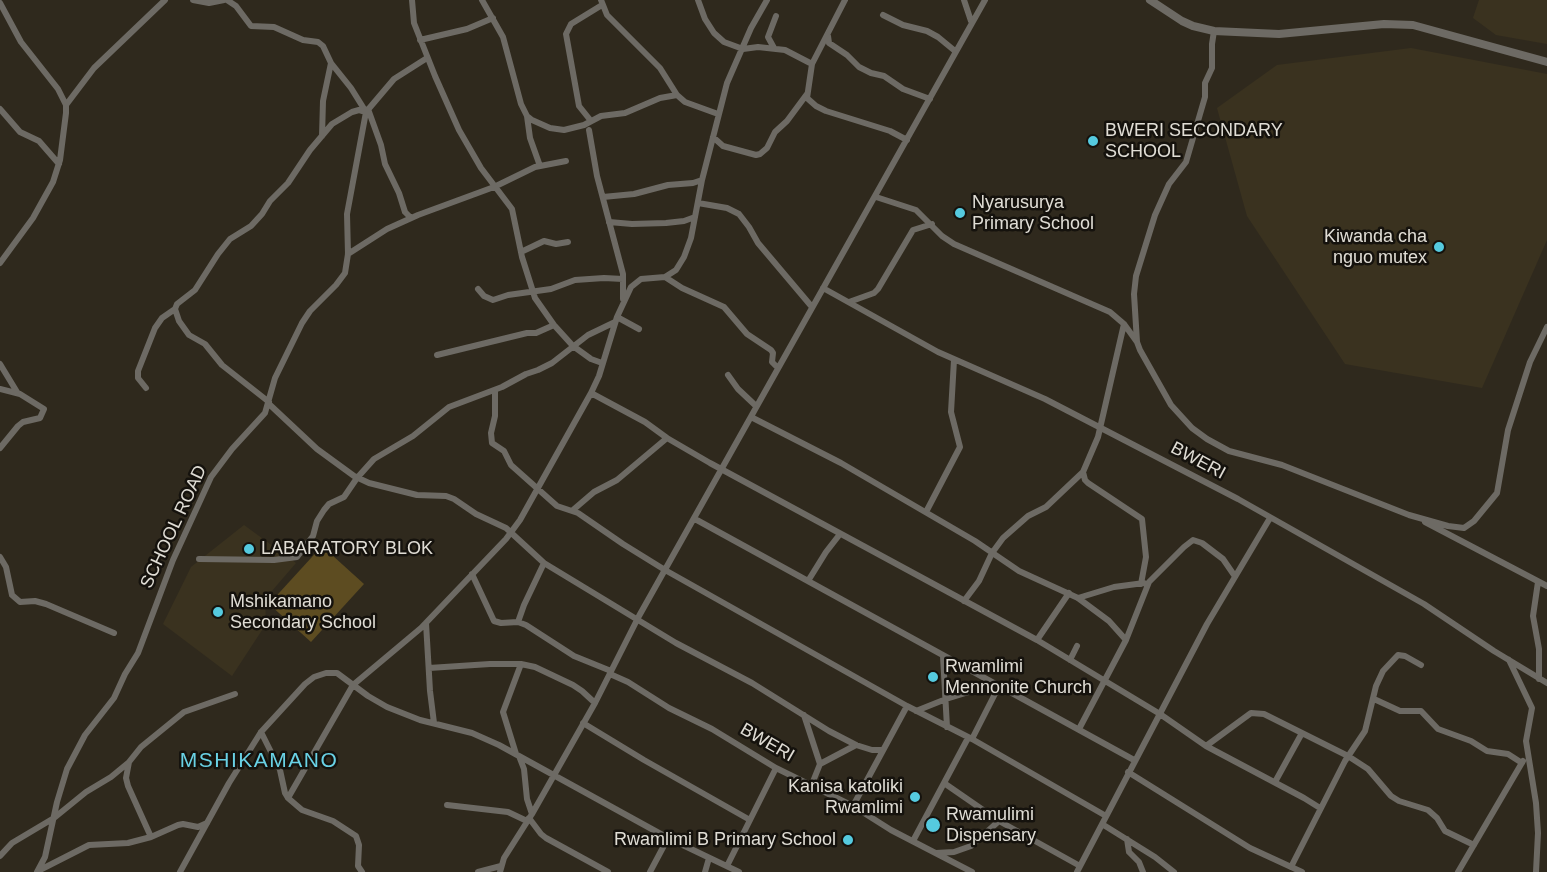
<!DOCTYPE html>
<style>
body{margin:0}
canvas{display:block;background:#2f291d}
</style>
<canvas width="1547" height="872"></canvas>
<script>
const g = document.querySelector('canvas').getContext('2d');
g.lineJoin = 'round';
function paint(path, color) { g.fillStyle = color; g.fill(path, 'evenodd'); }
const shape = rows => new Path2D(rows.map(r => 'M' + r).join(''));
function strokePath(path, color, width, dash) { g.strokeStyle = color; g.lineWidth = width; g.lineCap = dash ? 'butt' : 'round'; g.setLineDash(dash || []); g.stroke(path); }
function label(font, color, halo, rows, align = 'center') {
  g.font = font + ' Arial,sans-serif'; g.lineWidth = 5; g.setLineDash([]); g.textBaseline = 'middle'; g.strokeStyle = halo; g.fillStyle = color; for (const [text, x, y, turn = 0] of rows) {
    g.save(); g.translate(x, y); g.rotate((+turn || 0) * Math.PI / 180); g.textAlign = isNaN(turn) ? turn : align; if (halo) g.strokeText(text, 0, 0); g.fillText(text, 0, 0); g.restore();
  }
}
paint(shape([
 [1479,0,1547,0,1547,44,1496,35,1473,18],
 [1411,48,1547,74,1547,240,1482,388,1345,364,1247,216,1217,108,1277,65],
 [244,525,296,563,265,599,266,624,232,676,163,624,191,567]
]), '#3a321f');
paint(shape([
 [322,546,364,584,311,642,269,604]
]), '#5d4c21');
strokePath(shape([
 [193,0,209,3,224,0],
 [227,0,236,6,251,26,274,27,303,40,318,42,323,46,331,63,351,88,366,112],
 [412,0,414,23,435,76,459,130,481,168,512,209,522,257,535,298,554,325,573,346,591,359,602,363],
 [482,0,503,37,521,104,527,116,532,120,550,128,564,130,584,125,601,116,625,113,660,98,677,95],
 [601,0,607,15,660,68,677,95,685,102,718,114],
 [698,0,705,19,714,33,724,42,743,49,758,47,785,50,812,64],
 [845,0,812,64,807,98,816,106,826,111,890,131,907,140],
 [964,0,971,21],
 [0,3,21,42,58,89,66,105,66,113,60,160,53,182,33,218,0,263],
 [883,15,903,25,927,31,938,37,955,51],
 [1214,31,1212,44,1212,68,1205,83,1205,97,1186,162,1169,184,1155,215,1136,276,1134,294,1137,342,1140,350,1171,405,1192,428,1207,439,1229,451,1282,465,1409,515,1448,526,1464,528,1474,521,1497,493,1508,430,1530,362,1547,327],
 [828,36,829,43,847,55,859,67,871,73,884,76,903,89,930,99],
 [420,40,467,29,493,18],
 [774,48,768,37,776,16],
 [66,105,94,68,165,0],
 [0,109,20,132,39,141,59,164],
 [368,109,381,145,385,164,399,193,405,212,411,218],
 [527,116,530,138,540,166],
 [591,121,579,106,566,34,571,24,602,5],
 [589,130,597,176,623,274,623,299],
 [322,136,323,101,331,63],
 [713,137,723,146,756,155,760,154,767,148,775,132,787,121,807,94],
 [603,197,634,194,668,185,693,183,702,180],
 [876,197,916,210,942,236,954,244,1110,312,1124,324,1137,342],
 [698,203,727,208,739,214,749,227,758,243,812,307],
 [609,222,632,224,666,223,684,221,695,217],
 [521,252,544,241,556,244,568,242],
 [348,254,387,229,418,215,494,187,535,167,566,161],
 [665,277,682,288,724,307,747,334,771,350,773,353,772,362,777,367],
 [823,288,938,352,1045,399,1238,499,1424,604,1494,651,1547,683],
 [478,289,484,296,493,300,508,295,551,289,575,280,604,278,623,279],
 [849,302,874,293,878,289,913,230,932,224],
 [617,317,639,329],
 [437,355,527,333,536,333,554,325],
 [0,364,17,392],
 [728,375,738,389,756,406],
 [146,388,138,378,138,371,155,328,162,318,175,309],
 [0,389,20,394,44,409,40,418,23,422,18,426,0,448],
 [495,390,495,416,491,433,492,443,504,451,511,465,557,506,578,513,623,544,665,570,907,706,972,739,1106,816],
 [591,393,645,422,667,438,710,463,1037,640,1160,714,1206,746,1304,798,1320,808],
 [269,402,222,365,205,344,189,335,179,321,175,309,177,304,195,290,218,254,230,239,251,226,262,214,270,201,288,183,310,150,332,124,352,112,359,110,366,112],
 [269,404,317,449,354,476,369,483,417,495,446,496,454,499,476,514,506,528,544,563,676,643,752,683,829,731,856,745,872,750,883,750],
 [751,417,841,463,975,541,1019,571,1078,598,1109,621,1126,640],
 [1083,472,1085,480,1088,483,1142,519,1146,557,1141,584],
 [573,510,594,492,617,480,667,438],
 [926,512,960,447,951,412,954,360],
 [695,519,1134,760],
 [1425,522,1547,586],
 [0,557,6,567,12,595,20,602,35,601,46,604,114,633],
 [199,559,274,560,297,557,313,536,317,521,324,510,329,504,344,497,357,478,374,459,413,436,449,407,502,387,526,374,538,370,552,363,588,335,615,322],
 [472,574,494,621,501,623,518,622,526,625,574,656,611,671],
 [808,581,826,552,840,534],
 [1538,582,1533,616,1539,649,1539,679],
 [1078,598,1114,587,1144,583],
 [964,601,979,581,992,553,1003,538,1028,516,1046,507,1083,472,1098,437,1124,324],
 [518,622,524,605,544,563],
 [426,623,430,691,434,723],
 [1037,640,1069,593],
 [943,656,947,727],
 [1070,660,1077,646],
 [1509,660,1532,708,1526,741,1536,803,1538,833,1536,872],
 [429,668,490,664,521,664,535,667,573,685,582,691,595,703],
 [610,674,628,682,669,708,712,729,776,768,853,806,891,830,972,872],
 [1374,699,1400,711,1421,711,1438,729,1471,741,1487,751,1508,754,1522,763],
 [916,711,946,699,995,684],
 [804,715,820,764,812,784],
 [583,723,644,760,750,820],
 [1079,729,1126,640,1149,582,1184,547,1193,540,1202,543,1223,559,1234,575],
 [261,732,280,770,285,793,288,798,302,810,333,821,356,836,359,845,358,866,362,872],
 [972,739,999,686],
 [1206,746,1251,713,1264,714,1348,756,1368,769,1391,796,1399,801,1428,810,1437,818,1445,831,1474,845],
 [516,754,503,712,521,664],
 [519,756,524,769,527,799,532,814],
 [820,764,856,745],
 [1128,772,1250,848,1302,872],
 [1275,782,1302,733],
 [944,783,999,821,1080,866],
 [288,798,353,685,421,628,506,539,520,520,591,393,599,376,617,317,631,287,641,279,665,277,676,270,684,257,691,238,702,180,727,83,751,28,767,0],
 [447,805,508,812,527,821],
 [853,806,907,706],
 [529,818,541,834,546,838,608,872],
 [1102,824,1155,857,1174,872],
 [151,837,128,786,126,778,129,762,141,747,184,712,235,694],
 [1127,839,1129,852,1139,862,1143,872],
 [913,841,968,738],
 [936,853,954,852,971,846,999,821],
 [0,856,12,843,54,818,86,792,111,777,128,763],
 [727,866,776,768],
 [1291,867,1345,761,1365,731,1376,686,1383,671,1398,655,1405,656,1421,665],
 [40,870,89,845,128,843,151,837,178,825,183,824,198,827,207,823],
 [37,872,45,857,57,802,67,769,85,735,114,698,125,674,138,653,173,560,211,477,232,449,265,413,275,378,302,323,310,311,336,285,345,273,348,254,347,214,366,112,394,79,427,58],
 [180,872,229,783,261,732,305,684,314,677,326,673,337,673,368,696,387,707,420,720,472,733,499,745,668,838,739,872],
 [478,872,501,866],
 [500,872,504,858,532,814,595,703,639,616,985,0],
 [650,872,668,838],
 [705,872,709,858],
 [1077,872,1207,624,1270,518],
 [1458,872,1523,761]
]), '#6d6a64', 6);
strokePath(shape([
 [1150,0,1182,21,1193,26,1214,31,1279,34,1384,24,1413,25,1547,62]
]), '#6d6a64', 8);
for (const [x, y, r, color] of [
 [1093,141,6,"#55cadf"],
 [960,213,6,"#55cadf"],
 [1439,247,6,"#55cadf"],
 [249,549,6,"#55cadf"],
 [218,612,6,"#55cadf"],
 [933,677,6,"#55cadf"],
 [915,797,6,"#55cadf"],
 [933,825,8,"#55cadf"],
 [848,840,6,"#55cadf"]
]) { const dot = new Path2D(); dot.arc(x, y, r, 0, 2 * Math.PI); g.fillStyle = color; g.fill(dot); strokePath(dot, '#15120d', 2); }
label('18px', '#e0ddd5', '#15120d', [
 ["BWERI SECONDARY",1105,131],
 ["SCHOOL",1105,152],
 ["Nyarusurya",972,203],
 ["Primary School",972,224],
 ["Kiwanda cha",1427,237,"right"],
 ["nguo mutex",1427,258,"right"],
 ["LABARATORY BLOK",261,549],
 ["Mshikamano",230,602],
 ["Secondary School",230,623],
 ["Rwamlimi",945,667],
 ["Mennonite Church",945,688],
 ["Kanisa katoliki",903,787,"right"],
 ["Rwamlimi",903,808,"right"],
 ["Rwamulimi",946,815],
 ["Dispensary",946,836],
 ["Rwamlimi B Primary School",836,840,"right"]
], 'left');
label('18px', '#e0ddd5', '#15120d', [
 ["BWERI",1198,461,28],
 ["SCHOOL ROAD",174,527,-65],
 ["BWERI",767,743,30]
]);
g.letterSpacing = '1.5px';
label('21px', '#69d1e5', '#15120d', [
 ["MSHIKAMANO",259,761]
]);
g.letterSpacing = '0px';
</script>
